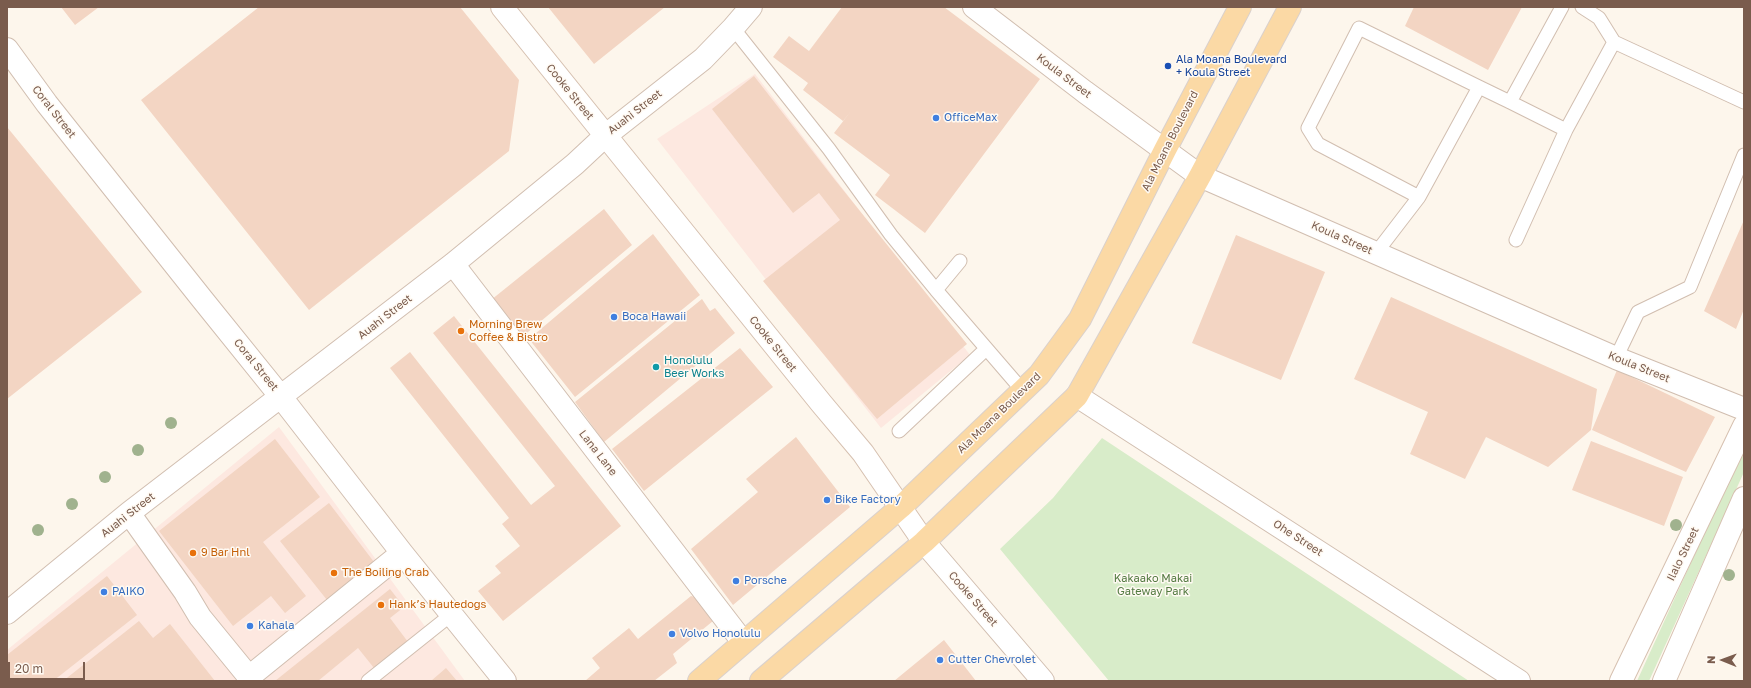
<!DOCTYPE html>
<meta charset="utf-8">
<style>
body{margin:0}
#map{position:relative;width:1751px;height:688px;overflow:hidden;background:#fdf6ec;font-family:"Golos Text",sans-serif}
canvas{display:block}
.frame{position:absolute;inset:0;border:8px solid #7a5c4d;pointer-events:none}
.north{position:absolute;left:1703px;top:640px;width:40px;height:40px;-webkit-text-stroke:3px #fffaf3;paint-order:stroke;rotate:271deg;font-size:11px;font-weight:700;line-height:16px;text-align:center;color:#7a5c4d}
.north::after{content:'';display:block;margin:auto;width:14px;height:18px;background:#7a5c4d;clip-path:polygon(50% 0,100% 100%,50% 72%,0 100%)}
.scale{position:absolute;left:8px;top:662px;width:77px;height:18px;box-sizing:border-box;border:2px solid #7a5c4d;border-top:0;padding-left:5px;font-size:12px;line-height:14px;white-space:nowrap;color:#7a5c4d;-webkit-text-stroke:3px #fffaf3;paint-order:stroke}
</style>
<div id="map">
<canvas width="1751" height="688"></canvas>
<div class="frame"></div>
<div class="north">N</div>
<div class="scale">20 m</div>
</div>
<script>
const g = document.querySelector('canvas').getContext('2d');
g.lineJoin = 'round';
function paint(path, color) { g.fillStyle = color; g.fill(path, 'evenodd'); }
const shape = rows => new Path2D(rows.map(r => 'M' + r).join(''));
function strokePath(path, color, width, dash) { g.strokeStyle = color; g.lineWidth = width; g.lineCap = dash ? 'butt' : 'round'; g.setLineDash(dash || []); g.stroke(path); }
function label(font, color, halo, rows, align = 'center') {
  g.font = font + ' "Golos Text",sans-serif'; g.lineWidth = 3; g.setLineDash([]); g.textBaseline = 'middle'; g.strokeStyle = halo; g.fillStyle = color; for (const [text, x, y, turn = 0] of rows) {
    g.save(); g.translate(x, y); g.rotate((+turn || 0) * Math.PI / 180); g.textAlign = isNaN(turn) ? turn : align; if (halo) g.strokeText(text, 0, 0); g.fillText(text, 0, 0); g.restore();
  }
}
paint(shape([
 [755,74,970,355,881,428,657,139],
 [279,427,465,681,7,681,7,650]
]), '#fde8e0');
paint(shape([
 [1102,438,1469,681,1109,681,1000,549,1053,498],
 [1740,455,1744,457,1744,472,1649,681,1637,681]
]), '#d8ecc9');
paint(shape([
 [61,7,99,7,75,25],
 [259,7,460,7,519,80,509,151,309,310,141,100],
 [548,7,665,7,594,64],
 [842,7,944,7,1040,79,925,233,875,195,890,175,834,133,851,111,843,121,803,90,808,83,773,57,789,36,809,51],
 [1414,7,1522,7,1488,70,1405,26],
 [754,76,835,180,967,344,877,419,763,281,840,220,819,193,793,213,712,109],
 [7,127,142,292,7,399],
 [604,209,632,245,522,337,491,300],
 [1744,220,1744,309,1736,329,1704,311],
 [653,234,700,295,575,397,529,339],
 [1236,235,1325,272,1281,380,1192,343],
 [1391,297,1597,389,1591,430,1548,467,1486,437,1465,479,1410,454,1428,412,1354,379],
 [702,299,710,311,715,308,735,333,604,442,575,402],
 [454,316,621,526,503,621,478,591,501,573,495,566,520,546,502,524,509,518,390,368,410,352,531,505,555,486,433,333],
 [740,348,773,387,644,491,612,449],
 [1617,370,1715,417,1686,472,1592,430],
 [796,437,850,507,733,605,691,549,758,492,746,479],
 [275,439,320,497,263,542,306,596,285,613,271,596,233,626,159,531],
 [1591,441,1683,477,1664,526,1572,490],
 [329,503,374,562,327,600,280,541],
 [107,576,137,615,53,681,7,681,7,655],
 [390,589,404,607,390,618,408,642,374,668,358,648,318,681,275,681],
 [691,596,695,597,713,618,713,621,673,654,677,663,654,681,585,681,600,668,592,658,629,628,638,639],
 [139,621,153,638,170,624,215,681,63,681],
 [944,640,976,681,894,681],
 [446,668,457,681,431,681]
]), '#f3d5c3');
const lane = shape([
 [1582,7,1599,18,1614,42],
 [733,28,829,149,891,235,936,290],
 [1479,87,1419,197,1318,144,1308,128,1359,28,1479,87,1510,102,1566,130,1614,42,1744,102],
 [1510,102,1562,7],
 [1516,240,1566,130],
 [1376,253,1419,197],
 [960,261,936,290,1023,391],
 [1616,358,1638,312,1690,287,1744,155],
 [899,431,986,349],
 [368,681,452,614]
]);
const street = shape([
 [974,7,1085,92,1200,176,1616,358,1744,409],
 [7,49,47,104,202,299,281,397,402,553,505,681],
 [453,264,743,642],
 [1077,396,1519,681],
 [129,513,185,592,200,617,249,677,402,553],
 [924,542,1043,681],
 [7,613,129,513,453,264,575,164,605,136,703,59,733,28,751,7]
]);
const secondary = shape([
 [502,7,821,403,863,453,924,542],
 [1621,681,1744,426],
 [1664,681,1744,498]
]);
const primary = shape([
 [699,681,901,507,1039,375,1080,319,1165,150,1240,7],
 [761,681,924,542,1077,396,1200,176,1290,7]
]);
strokePath(lane, '#d1beb0', 15);
strokePath(street, '#d1beb0', 24);
strokePath(secondary, '#d6c0b0', 24);
strokePath(primary, '#dad1cd', 24);
strokePath(lane, '#fff', 13);
strokePath(street, '#fff', 22);
strokePath(secondary, '#fff', 22);
strokePath(primary, '#fbd9a5', 22);
g.fillStyle = '#a0b28e';
for (const [x, y] of [
 [171,423],
 [138,450],
 [105,477],
 [72,504],
 [1676,525],
 [38,530],
 [1729,575]
]) { g.beginPath(); g.arc(x, y, 6, 0, 2 * Math.PI); g.fill(); }
for (const [x, y, r, color] of [
 [1168,66,4,"#1a4fb4"],
 [936,118,4,"#3f7fe0"],
 [614,317,4,"#3f7fe0"],
 [461,331,4,"#e8710a"],
 [656,367,4,"#0f9aa8"],
 [827,500,4,"#3f7fe0"],
 [193,553,4,"#e8710a"],
 [334,573,4,"#e8710a"],
 [736,581,4,"#3f7fe0"],
 [104,592,4,"#3f7fe0"],
 [381,605,4,"#e8710a"],
 [250,626,4,"#3f7fe0"],
 [672,634,4,"#3f7fe0"],
 [940,660,4,"#3f7fe0"]
]) { const dot = new Path2D(); dot.arc(x, y, r, 0, 2 * Math.PI); g.fillStyle = color; g.fill(dot); strokePath(dot, '#fffaf3', 1.5); }
label('11px', '#164399', '#fffaf3', [
 ["Ala Moana Boulevard",1176,60],
 ["+ Koula Street",1176,73]
], 'left');
label('11px', '#7a5c4d', '#fffaf3', [
 ["Koula Street",1064,76,37],
 ["Cooke Street",570,92,51],
 ["Coral Street",54,112,52],
 ["Auahi Street",635,112,-38],
 ["Ala Moana Boulevard",1170,141,-63],
 ["Koula Street",1342,238,24],
 ["Auahi Street",385,317,-38],
 ["Cooke Street",773,344,51],
 ["Coral Street",256,365,51],
 ["Koula Street",1639,367,22],
 ["Ala Moana Boulevard",999,413,-44],
 ["Lana Lane",598,453,52],
 ["Auahi Street",128,515,-38],
 ["Ohe Street",1298,538,33],
 ["Ilalo Street",1683,554,-64],
 ["Cooke Street",973,599,49]
]);
label('11px', '#366cbe', '#fffaf3', [
 ["OfficeMax",944,118],
 ["Boca Hawaii",622,317],
 ["Bike Factory",835,500],
 ["Porsche",744,581],
 ["PAIKO",112,592],
 ["Kahala",258,626],
 ["Volvo Honolulu",680,634],
 ["Cutter Chevrolet",948,660]
], 'left');
label('11px', '#c56008', '#fffaf3', [
 ["Morning Brew",469,325],
 ["Coffee & Bistro",469,338],
 ["9 Bar Hnl",201,553],
 ["The Boiling Crab",342,573],
 ["Hank’s Hautedogs",389,605]
], 'left');
label('11px', '#0d838f', '#fffaf3', [
 ["Honolulu",664,361],
 ["Beer Works",664,374]
], 'left');
label('11px', '#537a41', '#fffaf3', [
 ["Kakaako Makai",1153,579],
 ["Gateway Park",1153,592]
]);
</script>
